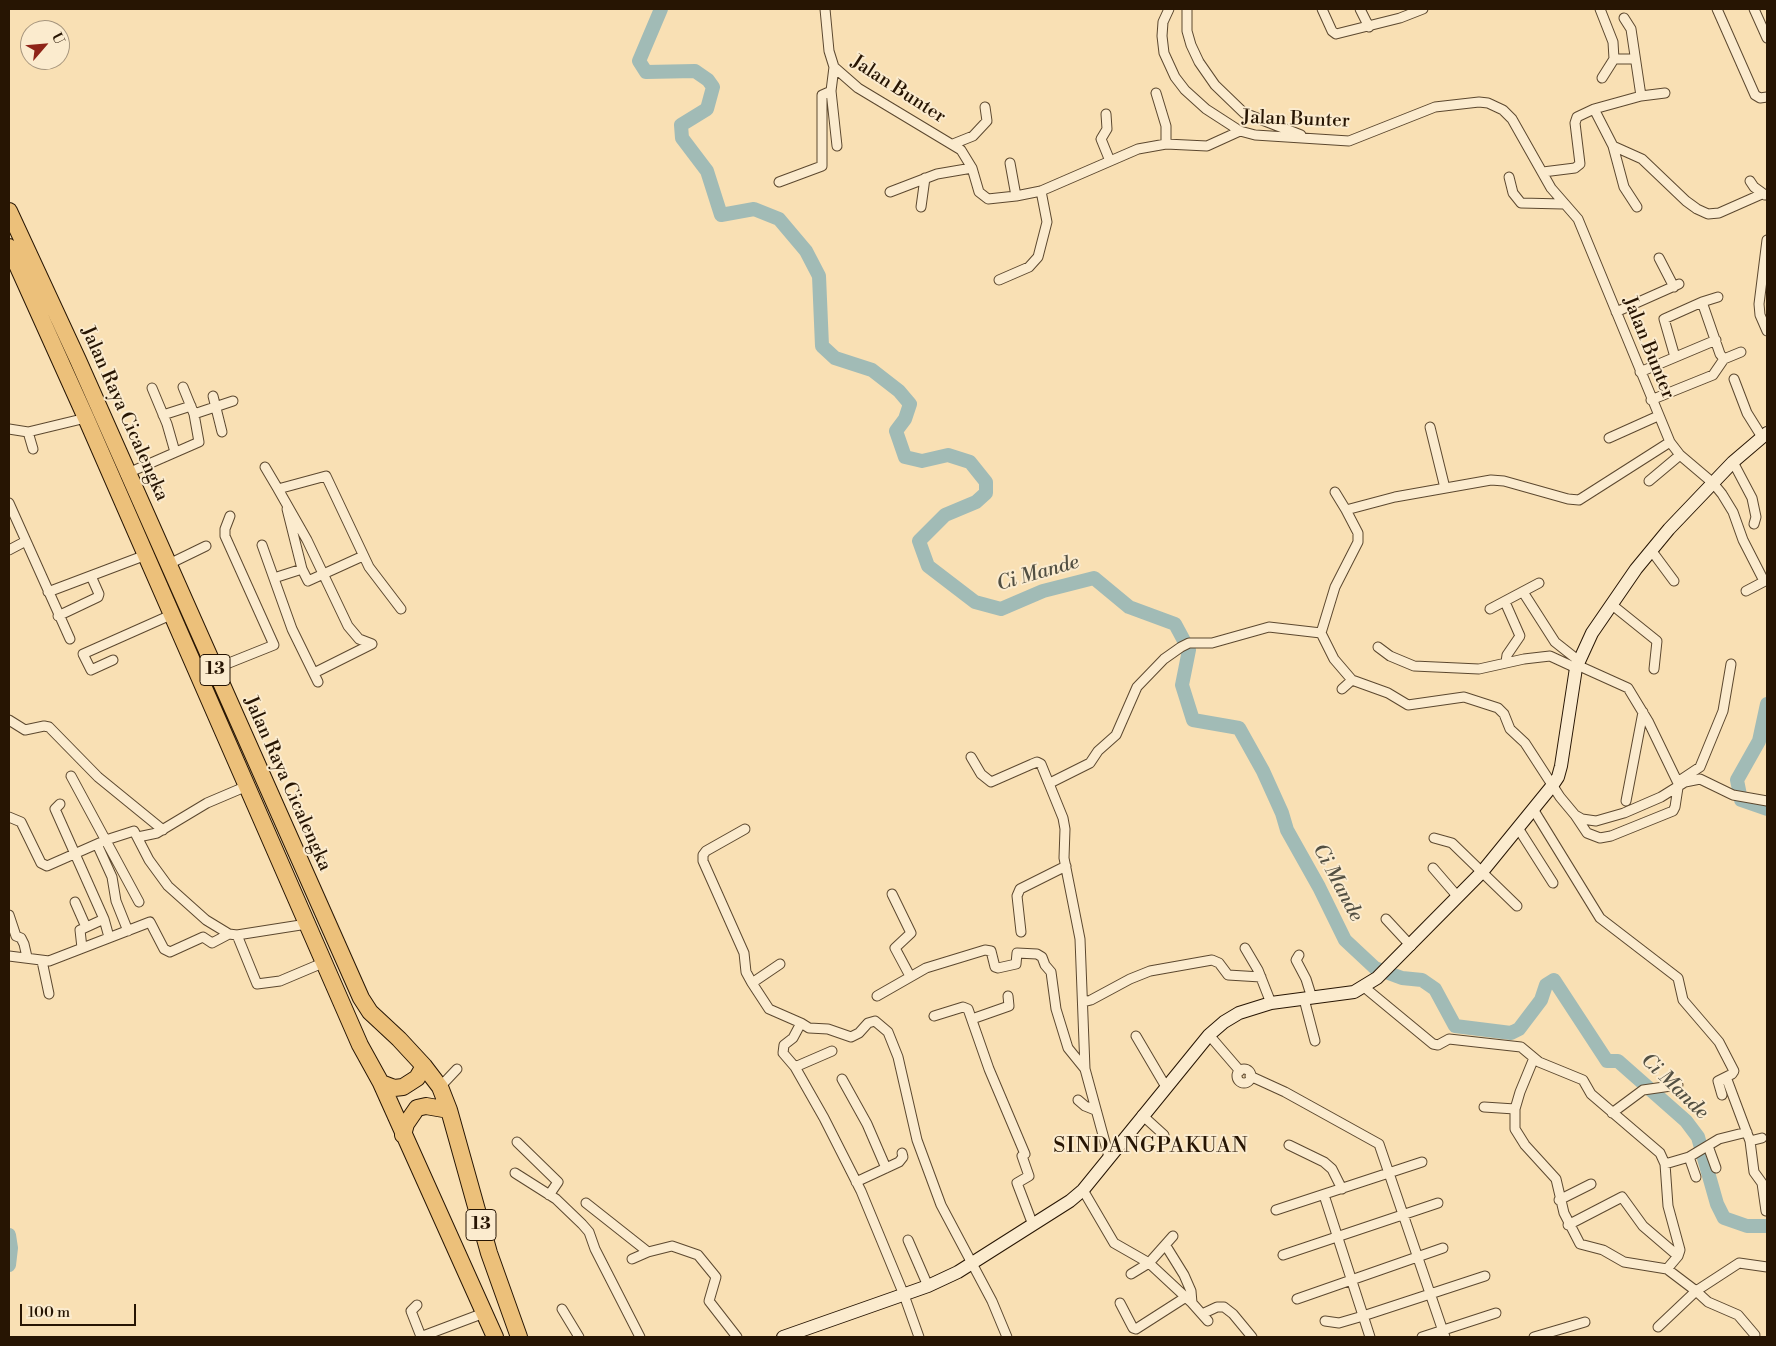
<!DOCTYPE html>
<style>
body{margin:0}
#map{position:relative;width:1776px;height:1346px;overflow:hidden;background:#f9e0b4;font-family:"Libre Bodoni",serif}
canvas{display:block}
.frame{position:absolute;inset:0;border:10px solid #271503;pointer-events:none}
.north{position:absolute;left:20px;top:20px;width:50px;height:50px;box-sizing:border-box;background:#fbebce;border:1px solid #a6957d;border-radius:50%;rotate:63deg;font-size:14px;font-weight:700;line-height:20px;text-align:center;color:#271503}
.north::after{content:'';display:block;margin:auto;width:18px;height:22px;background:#8f2418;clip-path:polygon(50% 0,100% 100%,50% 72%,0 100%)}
.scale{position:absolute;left:20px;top:1304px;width:116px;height:22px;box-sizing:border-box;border:2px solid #271503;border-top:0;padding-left:6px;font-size:15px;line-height:18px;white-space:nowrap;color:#271503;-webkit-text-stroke:4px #fbebce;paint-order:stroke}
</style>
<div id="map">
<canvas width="1776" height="1346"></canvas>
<div class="frame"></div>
<div class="north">U</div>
<div class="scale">100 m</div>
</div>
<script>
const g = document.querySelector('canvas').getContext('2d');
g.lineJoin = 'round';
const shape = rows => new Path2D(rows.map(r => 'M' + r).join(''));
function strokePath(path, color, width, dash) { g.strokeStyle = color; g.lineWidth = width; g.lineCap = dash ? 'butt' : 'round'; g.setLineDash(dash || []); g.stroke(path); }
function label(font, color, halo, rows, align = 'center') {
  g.font = font + ' "Libre Bodoni",serif'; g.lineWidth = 4; g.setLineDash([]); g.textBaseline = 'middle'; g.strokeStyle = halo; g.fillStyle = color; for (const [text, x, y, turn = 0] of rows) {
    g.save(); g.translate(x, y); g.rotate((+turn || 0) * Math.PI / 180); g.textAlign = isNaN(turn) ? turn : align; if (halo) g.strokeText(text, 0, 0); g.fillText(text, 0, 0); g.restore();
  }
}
strokePath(shape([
 [661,9,639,61,646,72,695,71,708,80,713,87,707,109,681,125,682,138,707,171,721,215,754,209,779,219,806,251,819,276,822,346,835,358,872,370,899,391,910,404,905,419,896,431,905,457,922,461,948,455,970,462,986,482,986,493,976,502,945,515,919,541,928,566,975,602,1001,609,1043,591,1094,578,1129,607,1175,624,1189,650,1182,685,1193,720,1239,728,1263,771,1282,813,1287,830,1319,887,1345,940,1375,968,1402,978,1422,980,1435,989,1455,1026,1511,1033,1519,1029,1541,1000,1546,985,1554,980,1607,1061,1618,1061,1686,1121,1698,1137,1717,1204,1724,1218,1747,1226,1767,1226],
 [1767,704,1759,741,1737,780,1741,800,1767,809],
 [9,1235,11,1248,9,1265]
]), '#a1bbb6', 14);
const street = shape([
 [825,9,829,51,834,67,858,88,961,150,972,168,979,192,988,199,1016,196,1041,191,1138,149,1166,144,1207,146,1240,131,1255,135,1349,141,1435,107,1479,102,1488,103,1503,110,1512,119,1551,188,1578,219,1670,442,1680,455,1713,483,1722,494,1733,512,1743,540,1764,581],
 [1169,9,1163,22,1162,36,1164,53,1175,77,1185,90,1206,109,1240,131],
 [1187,9,1187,31,1191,45,1199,62,1215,85,1244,113,1301,135],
 [1322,9,1332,31,1336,34,1400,18,1423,9],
 [1360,9,1369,27],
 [1600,9,1613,42,1614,59,1634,59],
 [1717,9,1755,95,1760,98,1767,97],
 [1754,9,1767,38],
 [1624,18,1631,29,1641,96],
 [834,67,831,91,837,146],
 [1602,78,1614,59],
 [1156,93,1166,126,1166,144],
 [1594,109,1613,146,1624,187,1637,207],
 [1106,114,1107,129,1101,139,1110,161],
 [953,144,973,136,987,121,985,107],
 [1613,146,1642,159,1686,201,1697,209,1708,214,1719,213,1762,194],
 [1010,163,1016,196],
 [1543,172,1575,168,1580,164,1575,123,1577,117,1594,109,1641,96,1665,93],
 [1509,177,1513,193,1521,203,1563,204],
 [1750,181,1754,187,1765,195],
 [779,182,822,166,822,95,831,91],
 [890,192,937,174,972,168],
 [921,207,925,178],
 [1767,240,1759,304,1760,315,1767,331],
 [1659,258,1674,287],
 [999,280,1029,267,1038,257,1047,222,1041,191],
 [1718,297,1702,302,1720,354,1724,359,1741,352],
 [1616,312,1679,284],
 [1675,357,1664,319,1702,302],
 [1640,372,1716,340],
 [1734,379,1747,413,1762,437],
 [152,388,167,424,175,452],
 [213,396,222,432],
 [1651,400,1713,375,1724,359],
 [194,414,233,401],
 [163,415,191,406],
 [1430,427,1445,488],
 [9,429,28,432,86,418],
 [28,432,33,449],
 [1609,438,1658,416],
 [1733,462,1752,498,1756,517,1754,524],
 [265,467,278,489,326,476,369,567,401,609],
 [128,473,199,442,194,414,183,387],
 [1649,481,1680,455],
 [278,489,307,540,348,626,359,639,372,644],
 [1335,492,1346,510,1395,497,1491,480,1504,481,1568,499,1579,500,1670,442],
 [9,503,70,639],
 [287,509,302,569],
 [1346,510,1358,533,1358,542,1335,587,1321,633,1334,659,1352,680,1388,693,1408,705,1464,697,1498,708,1504,714,1510,729,1525,743,1560,797,1575,815,1582,819,1596,821,1624,813,1661,797,1685,782,1700,779,1733,795,1767,801],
 [262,545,292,629,318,682],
 [9,550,26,541],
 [1651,550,1674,581],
 [169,564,206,546],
 [274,578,302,569,308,581,363,556],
 [1746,591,1767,580],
 [48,592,146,555],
 [1523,592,1555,642,1579,661],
 [1505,602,1520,636,1507,655,1506,662],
 [1611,604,1657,641,1654,669],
 [1490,609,1539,583],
 [58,616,98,597,99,594,91,576],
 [1378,647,1390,656,1414,666,1479,669,1524,659,1550,656,1576,668],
 [113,660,91,670,83,654,173,614],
 [1577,665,1628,688,1648,721,1678,783],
 [214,669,274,645,225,536,225,529,230,516],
 [314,673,372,644],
 [1342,689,1352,680],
 [9,720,25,730,44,726,49,727,98,777,163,830],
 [971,757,981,774,991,782,1032,764,1037,762,1041,764,1063,818,1065,829,1064,858,1080,939,1085,1069,1109,1157],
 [71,776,139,902],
 [1050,783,1090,763,1098,751,1116,735,1137,687,1164,659,1181,647,1189,643,1212,643,1269,627,1321,633],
 [1626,801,1643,712],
 [60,804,55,809,104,919,109,937],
 [1533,809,1600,918,1678,978,1683,1000,1719,1042,1734,1071,1732,1074,1718,1081,1722,1095],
 [1575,815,1587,833,1600,838,1611,836,1673,811,1675,807,1679,781,1700,767,1723,711,1731,664],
 [9,817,21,822,41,863,47,866,106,840,134,831,149,860,168,886,206,920,229,934,237,935,307,924],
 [1518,828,1553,883],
 [745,829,706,851,703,855,703,861,744,953,746,972,752,983,769,1009,801,1023,793,1038,784,1045,783,1053,795,1067,824,1118,861,1191,904,1295,919,1337],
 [138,837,157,833,207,803,247,786],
 [1434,838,1452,843,1517,906],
 [97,844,112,877,116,901,128,931],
 [1433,868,1458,897],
 [892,894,911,933,895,948,910,976],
 [75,902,86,927],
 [9,915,16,936,21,938,24,944,27,957],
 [1386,919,1411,946],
 [1021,932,1017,896,1020,889,1066,866],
 [237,935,257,984,280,981,325,962],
 [82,948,80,930,104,919],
 [1245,948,1258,970,1271,1003],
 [1299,955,1296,960,1306,979,1312,998],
 [9,956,49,961,150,922,164,949,170,952,203,937,212,943,229,934],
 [42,961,49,994],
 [752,983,780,964],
 [1364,987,1433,1044,1438,1045,1449,1039,1521,1047,1539,1062,1583,1080,1591,1094,1660,1153,1665,1164,1668,1206,1680,1250,1678,1256,1667,1269],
 [877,996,926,968,985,950,991,951,995,967,998,968,1016,964,1017,953,1037,954,1042,957,1045,965,1051,972,1056,1009,1068,1048,1085,1069],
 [1304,999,1315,1041],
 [1083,1002,1091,1000,1130,979,1150,971,1212,960,1219,963,1228,975,1261,977],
 [934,1016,963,1007,968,1009,989,1069,1025,1154,1022,1156,1029,1176,1017,1183,1033,1225],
 [972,1019,1009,1006,1008,996],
 [801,1023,809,1028,828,1029,851,1037,859,1033,868,1023,875,1021,888,1032,898,1057,917,1140,941,1205,992,1301,1007,1337],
 [1209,1035,1240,1071],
 [1136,1036,1166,1087],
 [1534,1058,1520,1092,1515,1109,1515,1129,1525,1145,1556,1179,1564,1213,1580,1244,1603,1250,1624,1262,1667,1269,1696,1291,1739,1263,1767,1267],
 [795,1067,832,1051],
 '1237 1076a7 7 0 1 1 14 0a7 7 0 1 1-14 0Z',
 [1250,1076,1285,1092,1379,1144,1445,1337],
 [1726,1077,1750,1141,1762,1138],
 [842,1079,867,1124,886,1168],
 [440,1087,457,1069],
 [1078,1100,1085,1106,1095,1110],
 [1484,1107,1515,1109],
 [1612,1113,1643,1090,1678,1085],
 [1142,1115,1164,1135],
 [1750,1141,1754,1172,1762,1183,1766,1211],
 [517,1142,558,1182,549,1195],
 [1289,1145,1324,1162,1332,1169,1342,1189],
 [1708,1146,1716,1168],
 [1689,1157,1696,1177],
 [1665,1164,1689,1157,1719,1139,1747,1132],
 [515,1173,556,1199,582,1224,589,1232,595,1249,640,1337],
 [856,1182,899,1162,903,1157,902,1153],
 [1083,1190,1114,1243,1149,1263,1192,1303,1208,1321],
 [1324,1195,1370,1337],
 [1559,1200,1591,1184],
 [586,1203,648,1252,672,1246,698,1255,716,1277,709,1301,737,1337],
 [1276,1210,1422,1162],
 [1568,1225,1622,1197,1643,1226,1678,1256],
 [908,1240,928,1286],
 [1166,1246,1184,1275,1191,1291,1192,1303],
 [1283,1255,1438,1203],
 [632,1259,648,1252],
 [1131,1274,1149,1263,1173,1236],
 [1297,1299,1443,1248],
 [1120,1303,1133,1328,1136,1329,1186,1297],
 [417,1305,411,1311,420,1334,423,1336,484,1313],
 [562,1309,579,1337],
 [1202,1314,1217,1307,1224,1307,1233,1314,1252,1337],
 [1325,1321,1339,1323,1363,1316,1485,1276],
 [1658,1327,1696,1291,1708,1302,1738,1315,1755,1335],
 [1422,1337,1496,1313],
 [1534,1337,1585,1322]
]);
const secondary = shape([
 [783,1337,928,1286,958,1272,1070,1201,1083,1190,1209,1035,1224,1022,1239,1013,1271,1003,1354,992,1377,978,1482,872,1552,786,1558,777,1561,766,1576,668,1592,633,1636,569,1669,529,1733,462,1767,433]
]);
const highway = shape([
 [9,211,78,360,361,998,370,1012,399,1039,424,1066,440,1087,449,1110,489,1253,519,1337],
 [9,247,86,418,360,1045,381,1083,495,1337],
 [381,1083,394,1088,403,1087,417,1078,424,1066],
 [403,1135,406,1124,417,1108,426,1106,449,1110]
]);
strokePath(street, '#5c482f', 11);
strokePath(secondary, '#271503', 14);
strokePath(highway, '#271503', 18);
strokePath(street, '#fbebce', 9);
strokePath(secondary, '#fbebce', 12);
strokePath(highway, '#ecc07a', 16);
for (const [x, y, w] of [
 [215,670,30],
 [481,1225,30]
]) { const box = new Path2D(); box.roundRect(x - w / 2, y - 15.5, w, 31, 4); g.fillStyle = '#fbebce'; g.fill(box); strokePath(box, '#271503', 1); }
label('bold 18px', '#271503', null, [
 ["13",215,670],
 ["13",481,1225]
]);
label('19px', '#271503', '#fbebce', [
 ["Jalan Bunter",898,90,33],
 ["Jalan Bunter",1296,120,2],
 ["Jalan Bunter",1648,348,68],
 ["Jalan Raya Cicalengka",124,414,66],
 ["Jalan Raya Cicalengka",287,784,66]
]);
label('italic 20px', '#524f42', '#fbebce', [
 ["Ci Mande",1038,574,-16],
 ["Ci Mande",1337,883,62],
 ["Ci Mande",1674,1087,44]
]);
g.letterSpacing = '1px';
label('21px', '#271503', '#fbebce', [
 ["SINDANGPAKUAN",1151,1147]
]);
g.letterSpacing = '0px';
</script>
